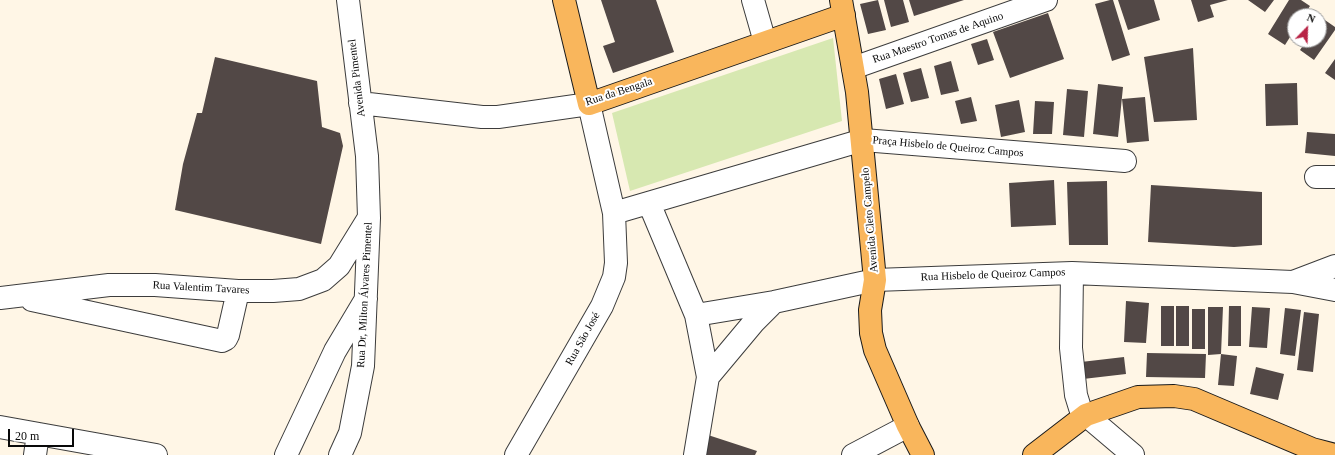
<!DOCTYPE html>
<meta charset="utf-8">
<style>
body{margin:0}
#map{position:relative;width:1335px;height:455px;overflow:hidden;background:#fff6e6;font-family:Georgia,serif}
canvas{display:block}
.north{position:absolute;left:1287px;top:8px;width:40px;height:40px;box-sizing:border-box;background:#fff;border:1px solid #9d9d9d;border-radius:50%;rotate:23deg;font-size:11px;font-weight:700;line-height:16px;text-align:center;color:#090909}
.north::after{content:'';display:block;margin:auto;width:14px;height:18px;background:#b82345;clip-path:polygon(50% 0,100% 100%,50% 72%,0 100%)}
.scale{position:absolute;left:8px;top:429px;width:66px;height:18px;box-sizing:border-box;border:2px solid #090909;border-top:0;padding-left:5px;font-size:12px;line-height:14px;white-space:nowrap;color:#090909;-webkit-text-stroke:3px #fff;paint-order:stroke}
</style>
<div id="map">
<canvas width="1335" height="455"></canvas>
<div class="north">N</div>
<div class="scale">20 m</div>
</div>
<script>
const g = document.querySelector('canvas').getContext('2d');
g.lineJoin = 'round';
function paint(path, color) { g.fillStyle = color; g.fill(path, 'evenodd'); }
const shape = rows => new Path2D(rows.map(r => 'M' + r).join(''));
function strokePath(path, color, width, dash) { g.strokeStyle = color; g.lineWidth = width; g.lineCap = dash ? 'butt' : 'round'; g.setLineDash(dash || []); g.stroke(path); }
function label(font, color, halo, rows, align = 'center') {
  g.font = font + ' Georgia,serif'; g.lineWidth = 4; g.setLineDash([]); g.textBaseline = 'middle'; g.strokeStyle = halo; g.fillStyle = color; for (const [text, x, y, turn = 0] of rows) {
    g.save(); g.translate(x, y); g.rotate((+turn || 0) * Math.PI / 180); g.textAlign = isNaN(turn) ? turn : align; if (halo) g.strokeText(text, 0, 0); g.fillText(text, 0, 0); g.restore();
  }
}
paint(shape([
 [833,38,842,121,630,191,612,113]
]), '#d7e8b1');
paint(shape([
 [601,0,656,0,674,52,613,73,603,46,615,42],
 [878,0,886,30,868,34,860,4],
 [884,0,903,0,909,22,891,27],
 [909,0,964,0,914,16],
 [1110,0,1113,0,1130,55,1112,61,1095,4],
 [1118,0,1154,0,1160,20,1128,30],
 [1191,0,1228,0,1210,5,1214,17,1198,22],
 [1248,0,1274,0,1265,12],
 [1289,0,1301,0,1310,6,1303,16,1295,16,1295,29,1285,45,1268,34],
 [1048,13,1064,59,1010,78,993,32],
 [1322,18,1335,27,1335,30,1314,60,1300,50,1307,40,1319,40,1319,23],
 [987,39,994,60,978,65,971,44],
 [1193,48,1197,120,1154,122,1144,57],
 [215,57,317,81,322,127,340,133,343,146,321,244,175,210,183,164,197,113,202,113],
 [1335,59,1335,80,1325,73],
 [951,61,959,91,941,95,934,66],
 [921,68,929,98,911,102,903,73],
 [896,74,904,104,886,109,879,79],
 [1297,83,1298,125,1266,126,1265,84],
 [1098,84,1123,87,1118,137,1093,134],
 [1067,89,1088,91,1084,137,1063,135],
 [971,97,977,121,961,124,955,101],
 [1145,97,1149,141,1127,143,1122,99],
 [1019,100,1025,132,1001,137,995,105],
 [1035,101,1054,102,1052,134,1033,134],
 [1307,132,1335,134,1335,156,1305,153],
 [1054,180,1056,225,1011,227,1009,183],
 [1107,181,1108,245,1069,245,1067,182],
 [1151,185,1262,192,1262,245,1234,247,1148,242],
 [1126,301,1149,303,1146,343,1124,342],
 [1161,306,1174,306,1174,346,1161,346],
 [1176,306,1189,306,1189,346,1176,346],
 [1229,306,1241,306,1241,346,1228,346],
 [1208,307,1223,307,1221,354,1208,355],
 [1252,307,1270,308,1267,348,1249,347],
 [1285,308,1301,310,1295,356,1280,354],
 [1192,309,1205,309,1205,349,1192,349],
 [1304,312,1319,314,1313,372,1297,370],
 [1147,353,1206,354,1205,378,1146,377],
 [1221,354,1237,356,1234,386,1218,385],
 [1124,357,1126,374,1083,379,1081,362],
 [1256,367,1284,374,1278,400,1250,394],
 [708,435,757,451,755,455,701,455]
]), '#524846');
const minor = shape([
 [753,0,765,42],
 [853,68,1046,0],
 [360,103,482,117,498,117,589,104,614,213,616,263,614,277,602,306,516,455],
 [1316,177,1335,177],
 [649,203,696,315,708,377,695,455],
 [614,213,863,140,1125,161],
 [1072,273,1071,348,1076,395,1080,408,1086,415,1133,455],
 [1293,282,1335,290],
 [0,298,109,285,155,285,238,291,273,291,299,289,323,280,339,266,368,219],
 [32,300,222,341,226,339,228,335,238,291],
 [696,315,774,302,875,280,1072,273,1293,282,1335,266],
 [708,377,754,322,774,302],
 [0,427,156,455],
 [35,455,38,434],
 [286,455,335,351,366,299],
 [340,455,350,433,363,366,369,218,367,156,348,0],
 [853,455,908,426]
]);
const major = shape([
 [564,0,589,104,844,15],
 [841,0,857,92,875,280,870,310,871,333,875,350,908,426,923,455],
 [1034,455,1086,415,1138,397,1174,396,1194,399,1312,449,1335,455]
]);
strokePath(minor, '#3c3c3c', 24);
strokePath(major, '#1a1a1a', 24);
strokePath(minor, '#fff', 22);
strokePath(major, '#f9b65c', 22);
label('11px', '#090909', '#fff', [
 ["Rua Maestro Tomas de Aquino",938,38,-19],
 ["Avenida Pimentel",357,78,-97],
 ["Rua da Bengala",619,92,-18],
 ["Praça Hisbelo de Queiroz Campos",948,147,5],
 ["Avenida Cleto Campelo",870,220,-95],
 ["Rua Hisbelo de Queiroz Campos",993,275,-2],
 ["Rua Valentim Tavares",201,288,3],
 ["Rua Dr, Milton Álvares Pimentel",365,295,-87],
 ["Rua São José",583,339,-61]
]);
</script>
